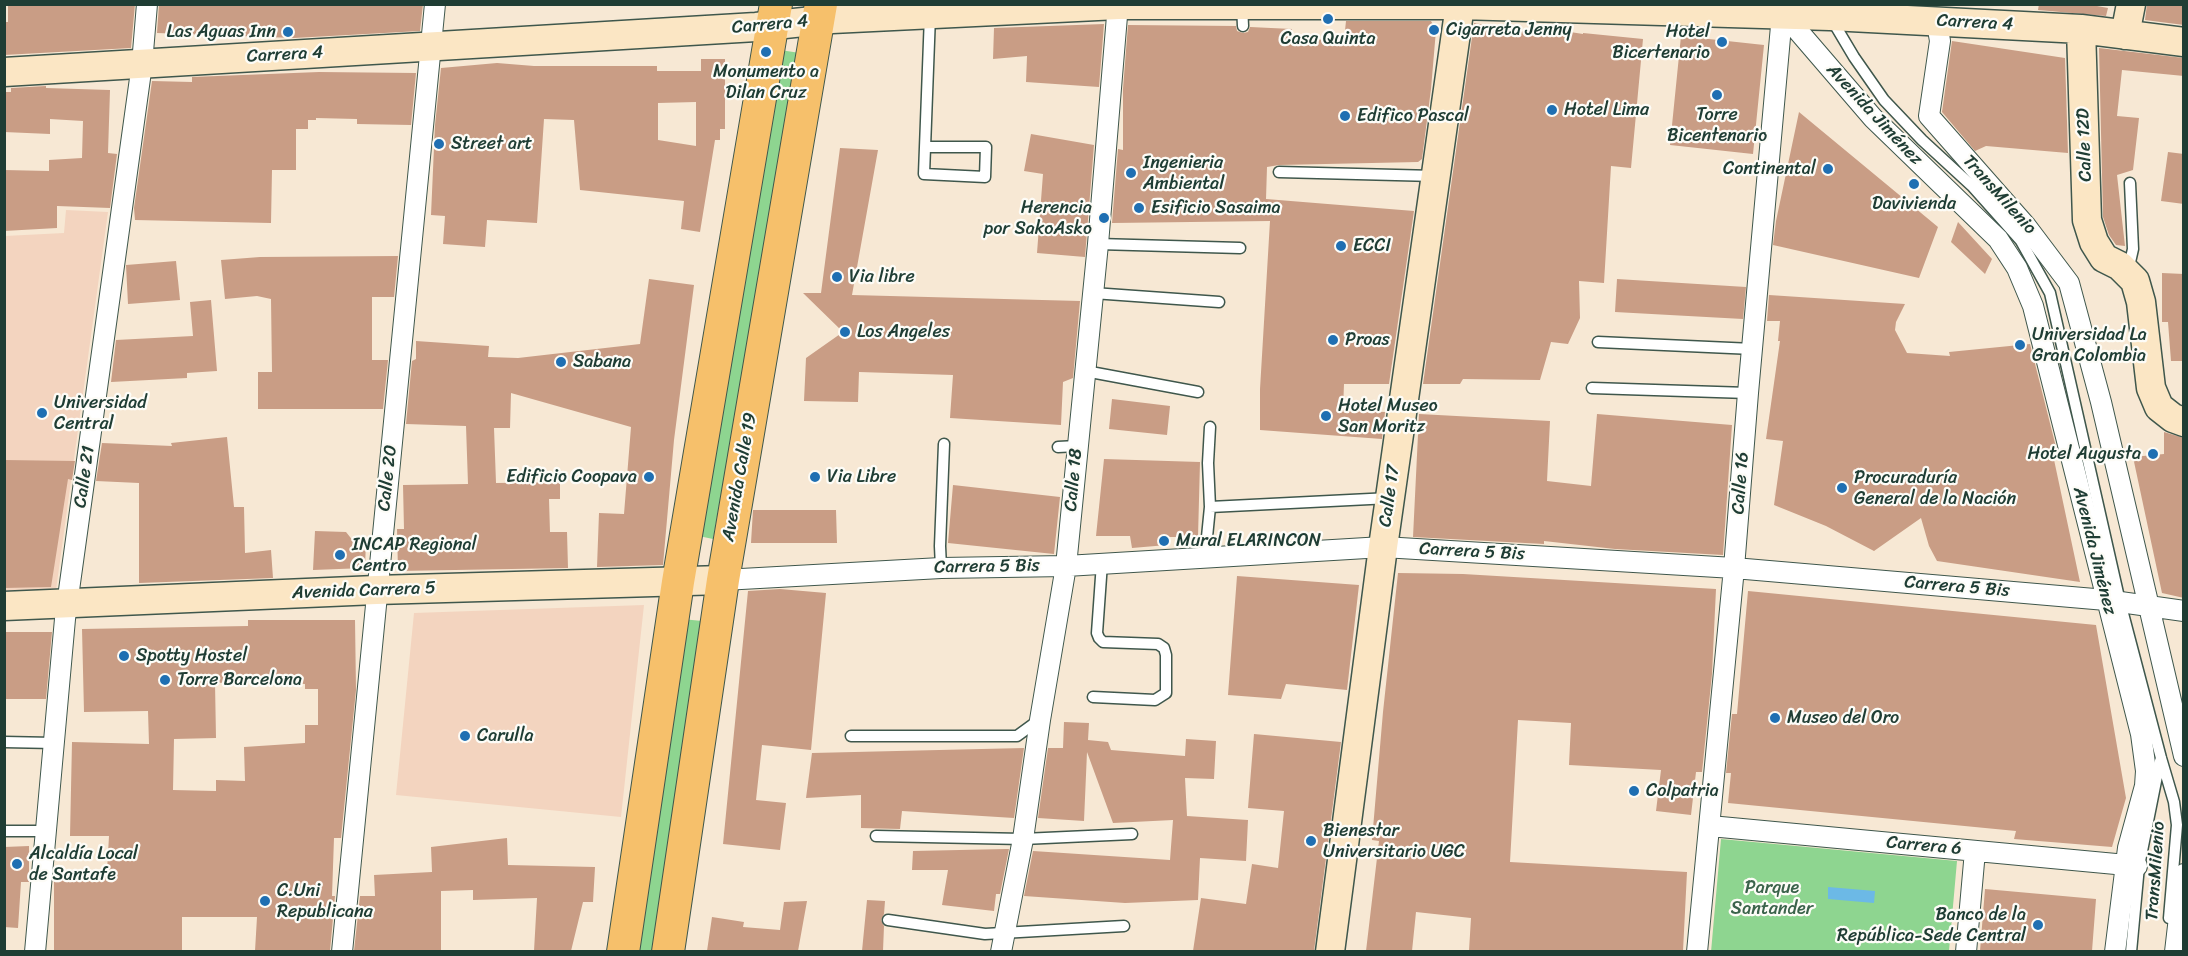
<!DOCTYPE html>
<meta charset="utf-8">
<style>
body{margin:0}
#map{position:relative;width:2188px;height:956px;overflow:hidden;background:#f7e8d4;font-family:Sriracha,sans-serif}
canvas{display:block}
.frame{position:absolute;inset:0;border:6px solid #1f3d34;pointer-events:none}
</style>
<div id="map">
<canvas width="2188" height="956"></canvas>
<div class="frame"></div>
</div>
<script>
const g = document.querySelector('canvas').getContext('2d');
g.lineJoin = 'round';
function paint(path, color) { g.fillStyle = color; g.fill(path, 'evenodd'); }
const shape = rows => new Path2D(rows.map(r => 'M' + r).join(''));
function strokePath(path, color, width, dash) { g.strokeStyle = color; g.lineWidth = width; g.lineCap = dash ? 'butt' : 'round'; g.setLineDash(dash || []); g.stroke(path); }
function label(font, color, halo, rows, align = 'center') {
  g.font = font + ' Sriracha,sans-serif'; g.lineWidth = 4.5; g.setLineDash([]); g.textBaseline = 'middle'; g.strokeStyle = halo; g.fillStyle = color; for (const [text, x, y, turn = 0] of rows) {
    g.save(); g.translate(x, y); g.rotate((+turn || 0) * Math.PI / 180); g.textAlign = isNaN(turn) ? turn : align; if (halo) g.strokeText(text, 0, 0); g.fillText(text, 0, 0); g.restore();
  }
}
paint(shape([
 [66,210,108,212,56,590,5,593,5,236,64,233],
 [644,605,621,817,396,795,414,613]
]), '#f3d4bf');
paint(shape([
 [780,50,800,53,713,539,694,535],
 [682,619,702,621,655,951,636,952],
 [1721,839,1957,861,1949,951,1711,952]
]), '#8ed590');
paint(shape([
 [1828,887,1875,891,1874,903,1828,899]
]), '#6cb9e6');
paint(shape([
 [8,4,135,4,131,48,4,55,4,22,8,22],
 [159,4,423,4,420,31,294,38,157,33],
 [2039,4,2086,4,2108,8,2106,16,2038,10],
 [2147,4,2184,4,2184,25,2145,20],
 [1346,21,1431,21,1436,30,1431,89,1422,159,1418,162,1279,165,1267,167,1266,199,1414,211,1389,384,1344,384,1343,410,1385,412,1382,439,1260,430,1260,389,1270,221,1112,223,1118,149,1123,150,1123,89,1128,25,1236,26,1237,31,1243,33,1248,32,1250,27,1292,29,1292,39,1344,40],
 [1474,23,1537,34,1538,27,1583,34,1583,33,1643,39,1631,168,1611,166,1604,283,1579,281,1580,318,1568,344,1551,342,1540,380,1463,379,1460,384,1423,384],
 [1104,24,1099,87,1026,82,1027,56,993,59,994,28],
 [1681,36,1764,45,1753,154,1670,145],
 [1952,41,2065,58,2068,153,1986,146,1975,151,1942,112],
 [2099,48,2184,58,2184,76,2122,70,2117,116,2139,118,2133,170,2117,175,2125,246,2116,245,2109,235,2103,217],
 [701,59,725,59,725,129,720,129,720,140,715,140,700,232,681,229,684,201,580,190,574,120,544,119,537,223,487,220,485,247,443,244,445,216,431,215,435,125,441,68,497,63,534,66,657,66,657,71,701,71],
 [696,102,696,146,658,140,658,103],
 [319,72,416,73,411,125,357,124,357,119,316,118,316,120,308,120,308,129,296,129,296,170,272,170,271,223,135,220,134,208,152,81,192,82,192,77],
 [46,86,46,88,110,90,108,153,117,154,110,208,57,206,57,228,4,231,4,170,49,171,49,160,82,158,83,121,50,119,50,134,4,132,4,92,11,92,11,88],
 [1799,112,1938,227,1919,278,1773,245,1776,221],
 [1031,134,1094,145,1085,257,1037,253,1043,174,1024,171],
 [840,148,878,150,852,295,1080,301,1073,378,1063,382,1061,425,950,418,953,375,859,372,858,402,804,401,806,358,843,332,803,293,821,293],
 [2168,152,2184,154,2184,204,2161,201],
 [1958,222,1992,259,1985,274,1951,242],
 [398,256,394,297,372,297,372,360,388,360,383,409,258,409,258,372,272,372,271,299,257,296,225,299,221,260,260,257],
 [176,261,180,300,128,304,126,265],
 [2162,273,2184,274,2184,361,2171,361,2168,322,2162,322],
 [649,279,694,285,674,440,663,565,597,567,599,513,624,514,631,427,511,393,510,428,494,428,496,483,560,482,560,499,549,499,550,532,567,532,568,568,398,571,397,529,404,529,403,485,468,484,466,426,406,424,412,361,416,359,416,341,489,346,488,357,518,358,640,344],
 [1617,279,1746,287,1743,319,1615,312],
 [1769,295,1905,304,1896,322,1895,330,1907,353,1950,356,1949,352,2030,344,2058,455,2053,455,2080,582,1937,561,1929,546,1921,518,1874,551,1826,526,1774,505,1783,441,1766,439,1780,341,1778,341,1780,321,1767,321],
 [211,300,217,371,187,373,187,378,111,382,116,340,193,336,190,302],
 [1112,399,1170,406,1167,435,1109,429],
 [1419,414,1550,421,1547,481,1591,486,1597,414,1732,425,1723,555,1615,549,1544,541,1544,544,1413,537],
 [2164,432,2184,438,2184,598,2162,593,2133,457,2164,454],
 [227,437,234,507,244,507,245,553,271,550,273,578,139,583,139,483,96,481,102,443,172,446,171,443],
 [1104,459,1200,462,1198,537,1168,537,1167,545,1132,548,1130,536,1096,536],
 [4,460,75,461,72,480,68,479,51,587,4,588],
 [953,485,1060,497,1054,554,948,543],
 [753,510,836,510,837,543,751,543],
 [315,531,346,532,354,542,366,541,365,568,313,570],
 [1398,573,1463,574,1716,589,1712,674,1702,772,1696,772,1691,815,1656,811,1661,770,1569,765,1571,723,1518,720,1510,862,1687,872,1683,951,1469,951,1471,918,1416,912,1412,951,1366,951,1379,841,1372,840,1383,712],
 [1237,576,1359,585,1347,690,1286,684,1281,699,1228,695],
 [780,589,826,593,811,750,762,745,756,800,786,803,780,850,723,844,748,591],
 [1748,591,2096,625,2126,798,2112,847,2014,839,2016,831,1728,803,1731,773,1726,773,1732,714,1737,714],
 [248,620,355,620,356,690,341,838,334,838,332,896,335,896,330,951,255,951,257,917,182,917,182,951,54,951,54,871,107,871,109,836,70,836,72,742,149,744,148,711,84,712,82,629,248,626],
 [248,682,305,684,305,689,318,689,318,725,305,725,305,743,244,747,245,781,216,780,216,791,173,790,174,739,216,738,215,683],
 [4,632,52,632,46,699,4,699],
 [1064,722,1089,723,1088,740,1108,742,1111,750,1185,756,1186,739,1216,741,1214,779,1185,778,1187,816,1248,820,1246,861,1200,858,1198,900,1125,903,1024,896,1033,851,1170,860,1173,820,1113,823,1087,752,1084,821,1038,818,1048,748,1063,748],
 [1254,734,1341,742,1314,951,1193,951,1201,898,1246,904,1252,864,1278,868,1284,811,1248,808],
 [1024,748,1014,818,902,811,900,829,861,828,861,795,806,798,812,753],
 [507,838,508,865,595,867,593,902,583,902,571,951,534,951,537,898,473,900,473,890,441,891,441,951,354,951,360,896,375,896,374,875,432,872,431,847],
 [29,846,29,882,21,882,18,928,4,927,4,847],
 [1006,849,1009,849,1000,894,996,894,994,911,942,905,948,870,912,870,913,851],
 [1985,889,2096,899,2092,951,1980,951],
 [867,900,885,901,884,914,881,920,884,926,883,951,862,951],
 [807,901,798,951,707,951,712,917,744,922,743,927,780,930,784,902]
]), '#c99d85');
const lane = shape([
 [1242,5,1243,26],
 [1832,20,1854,57,1884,100,1922,140,1972,186,2021,241,2050,293,2120,602,2161,758,2174,802,2177,825,2169,918],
 [925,147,986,147,985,177,924,174,930,15],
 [1279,172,1435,176],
 [1098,244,1240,248],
 [2128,271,2133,249,2130,183],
 [1093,293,1219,302],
 [1598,342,1753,349],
 [1085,371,1198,392],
 [1592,388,1748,393],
 [1058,447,1077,446],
 [1210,507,1390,498],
 [1208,556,1207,537,1210,507,1208,463,1210,427],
 [941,568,940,546,944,444],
 [1093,697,1155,700,1166,693,1166,655,1164,648,1158,644,1103,642,1099,638,1097,633,1102,563],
 [851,736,1017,736,1039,720],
 [4,742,54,743],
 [4,831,46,831],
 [876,836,1023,839,1132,834],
 [888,920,985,934,1124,926],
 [2131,952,2139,866,2160,761]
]);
const street = shape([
 [1793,25,1873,118,1998,239,2017,268,2033,306,2141,734,2146,771,2145,786,2128,848,2115,952],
 [1938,29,1940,41,1929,116,2026,226,2069,283,2101,402,2184,756],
 [723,580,941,568,1066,566,1383,547,1734,568,2106,600,2184,611],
 [1710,826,2137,866],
 [35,952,65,619,142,64,147,4],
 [342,952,435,4],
 [1001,952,1023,839,1040,720,1066,566,1098,244,1118,4],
 [1697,952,1734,568,1748,393,1782,15],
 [1966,952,1975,851],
 [2175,952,2184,874]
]);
const secondary = shape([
 [2081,29,2087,220,2094,242,2104,258,2120,266,2135,281,2141,302,2151,388,2159,407,2173,418,2184,422],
 [2125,35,2131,4],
 [4,72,756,27,832,19,1118,5,1460,5,1830,16,2081,29,2184,42],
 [4,606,376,590,723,580],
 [1330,952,1383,547,1460,5]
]);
const primary = shape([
 [623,952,678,582,776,4],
 [668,952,723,580,821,4]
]);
strokePath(lane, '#3f574c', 13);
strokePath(street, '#3f574c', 22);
strokePath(secondary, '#3f574c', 31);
strokePath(primary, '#3f574c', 34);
strokePath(lane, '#fff', 10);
strokePath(street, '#fff', 20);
strokePath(secondary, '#fbe6c4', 28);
strokePath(primary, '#f6c06b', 32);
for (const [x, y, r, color] of [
 [1328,19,6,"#1f6fb2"],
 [1434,30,6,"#1f6fb2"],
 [288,32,6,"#1f6fb2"],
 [1722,42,6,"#1f6fb2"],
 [766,52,6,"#1f6fb2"],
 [1717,95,6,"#1f6fb2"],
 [1552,110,6,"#1f6fb2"],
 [1345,116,6,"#1f6fb2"],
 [439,144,6,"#1f6fb2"],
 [1828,169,6,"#1f6fb2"],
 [1131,173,6,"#1f6fb2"],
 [1914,184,6,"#1f6fb2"],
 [1139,208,6,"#1f6fb2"],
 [1104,218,6,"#1f6fb2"],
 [1341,246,6,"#1f6fb2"],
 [837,277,6,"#1f6fb2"],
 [845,332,6,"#1f6fb2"],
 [1333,340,6,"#1f6fb2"],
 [2020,345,6,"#1f6fb2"],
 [561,362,6,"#1f6fb2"],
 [42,413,6,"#1f6fb2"],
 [1326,416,6,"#1f6fb2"],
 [2153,454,6,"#1f6fb2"],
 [649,477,6,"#1f6fb2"],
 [815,477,6,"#1f6fb2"],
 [1842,488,6,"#1f6fb2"],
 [1164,541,6,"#1f6fb2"],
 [340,555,6,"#1f6fb2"],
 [124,656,6,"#1f6fb2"],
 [165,680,6,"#1f6fb2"],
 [1775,718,6,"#1f6fb2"],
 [465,736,6,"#1f6fb2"],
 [1634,791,6,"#1f6fb2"],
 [1311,841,6,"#1f6fb2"],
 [17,864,6,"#1f6fb2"],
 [265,901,6,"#1f6fb2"],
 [2038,925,6,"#1f6fb2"]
]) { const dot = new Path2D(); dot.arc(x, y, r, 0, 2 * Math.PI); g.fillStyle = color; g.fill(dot); strokePath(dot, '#fdfcf7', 2); }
label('18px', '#1f3d34', '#fdfcf7', [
 ["Carrera 4",1975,23,3],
 ["Carrera 4",770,25,-5],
 ["Carrera 4",285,55,-3],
 ["Avenida Jiménez",1874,115,47],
 ["Calle 12D",2085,145,-92],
 ["TransMilenio",1999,195,48],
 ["Calle 21",85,477,-82],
 ["Avenida Calle 19",740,477,-80],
 ["Calle 20",388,478,-84],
 ["Calle 18",1074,480,-85],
 ["Calle 16",1741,483,-86],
 ["Calle 17",1390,496,-82],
 ["Avenida Jiménez",2094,551,76],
 ["Carrera 5 Bis",1472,552,3],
 ["Carrera 5 Bis",987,567,-1],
 ["Carrera 5 Bis",1957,587,5],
 ["Avenida Carrera 5",364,591,-2],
 ["Carrera 6",1924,846,5],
 ["TransMilenio",2156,871,-86]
]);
label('18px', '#1f3d34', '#fdfcf7', [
 ["Cigarreta Jenny",1446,30],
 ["Las Aguas Inn",276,32,"right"],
 ["Hotel",1710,32,"right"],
 ["Bicertenario",1710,53,"right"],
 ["Casa Quinta",1328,39,"center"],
 ["Monumento a",766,72,"center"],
 ["Dilan Cruz",766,93,"center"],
 ["Hotel Lima",1564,110],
 ["Torre",1717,115,"center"],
 ["Bicentenario",1717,136,"center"],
 ["Edifico Pascal",1357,116],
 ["Street art",451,144],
 ["Ingenieria",1143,163],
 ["Ambiental",1143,184],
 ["Continental",1816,169,"right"],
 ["Davivienda",1914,204,"center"],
 ["Herencia",1092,208,"right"],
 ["por SakoAsko",1092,229,"right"],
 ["Esificio Sasaima",1151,208],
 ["ECCI",1353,246],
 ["Via libre",849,277],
 ["Los Angeles",857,332],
 ["Universidad La",2032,335],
 ["Gran Colombia",2032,356],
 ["Proas",1345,340],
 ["Sabana",573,362],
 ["Universidad",54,403],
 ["Central",54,424],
 ["Hotel Museo",1338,406],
 ["San Moritz",1338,427],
 ["Hotel Augusta",2141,454,"right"],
 ["Edificio Coopava",637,477,"right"],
 ["Via Libre",827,477],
 ["Procuraduría",1854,478],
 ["General de la Nación",1854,499],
 ["Mural ELARINCON",1176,541],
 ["INCAP Regional",352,545],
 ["Centro",352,566],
 ["Spotty Hostel",136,656],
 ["Torre Barcelona",177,680],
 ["Museo del Oro",1787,718],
 ["Carulla",477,736],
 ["Colpatria",1646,791],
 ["Bienestar",1323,831],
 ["Universitario UGC",1323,852],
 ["Alcaldía Local",29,854],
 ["de Santafe",29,875],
 ["C.Uni",277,891],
 ["Republicana",277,912],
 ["Banco de la",2026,915,"right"],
 ["República-Sede Central",2026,936,"right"]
], 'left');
label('18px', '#3b634b', '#fdfcf7', [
 ["Parque",1772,888],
 ["Santander",1772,909]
]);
</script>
